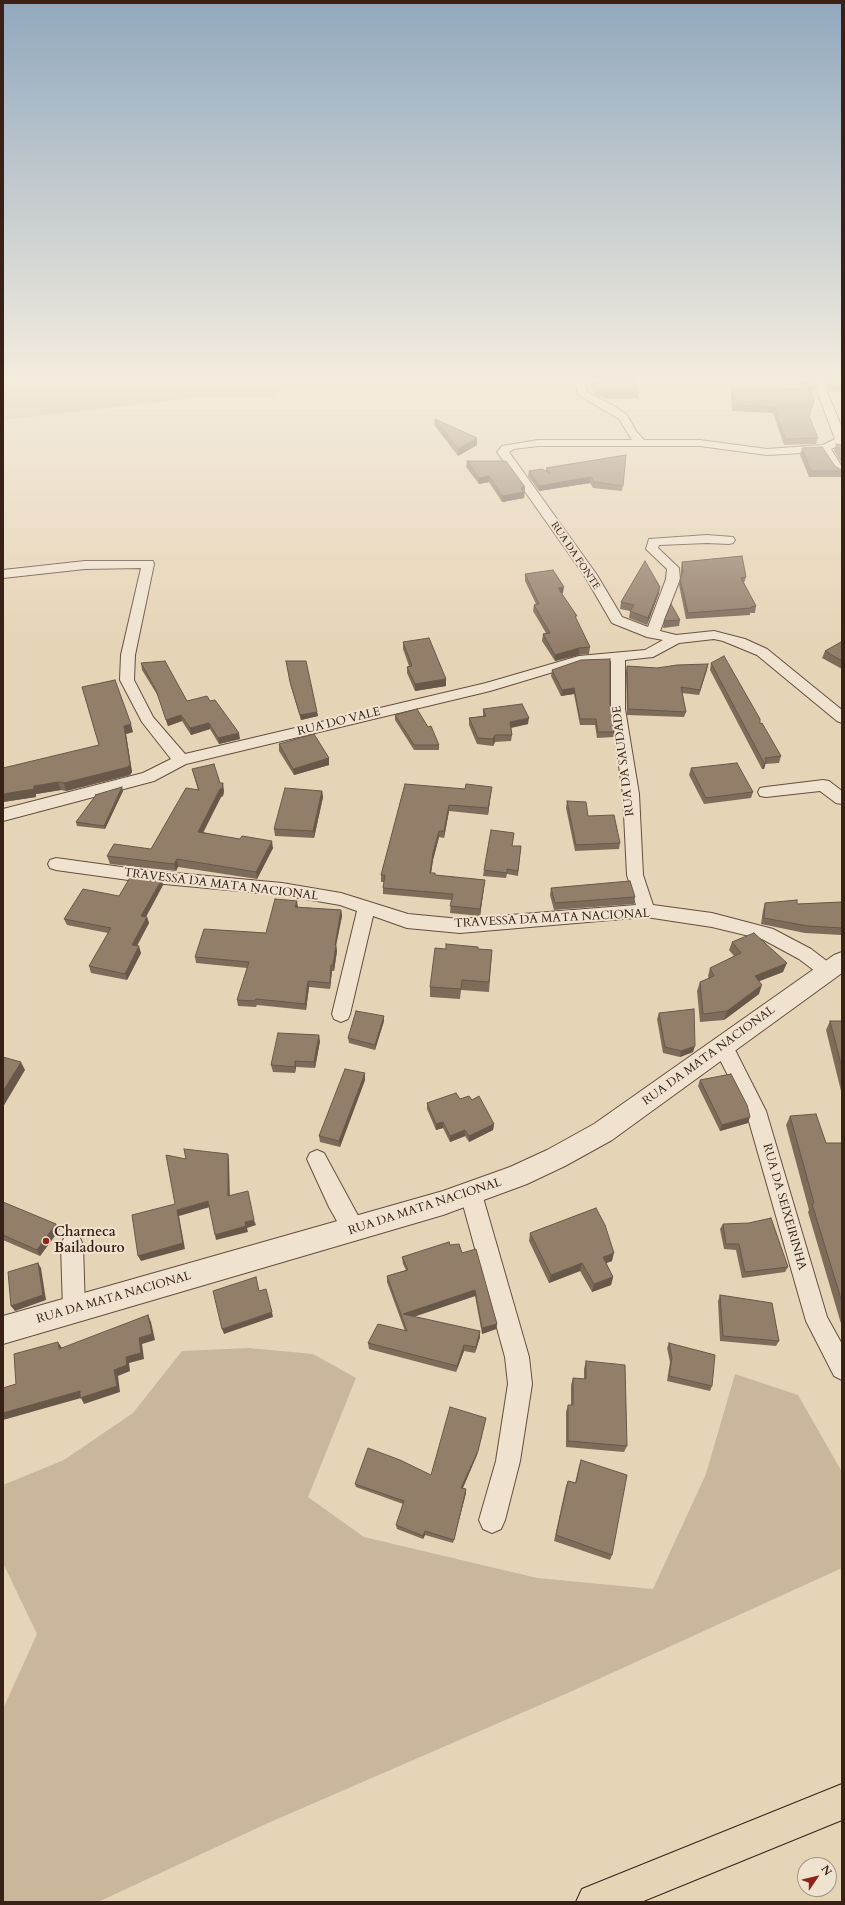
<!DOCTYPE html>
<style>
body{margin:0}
#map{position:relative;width:845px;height:1905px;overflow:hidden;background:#e6d4b6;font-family:Cardo,serif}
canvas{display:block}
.frame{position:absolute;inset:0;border:4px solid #3a2118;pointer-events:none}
.north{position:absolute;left:797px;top:1857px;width:40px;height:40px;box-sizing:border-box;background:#efe3d0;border:1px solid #a79586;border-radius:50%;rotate:55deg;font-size:11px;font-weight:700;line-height:16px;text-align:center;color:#3a2118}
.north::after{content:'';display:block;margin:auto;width:14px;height:18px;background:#8f2418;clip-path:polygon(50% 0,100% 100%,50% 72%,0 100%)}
</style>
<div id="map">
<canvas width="845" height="1905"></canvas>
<div class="frame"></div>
<div class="north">N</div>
</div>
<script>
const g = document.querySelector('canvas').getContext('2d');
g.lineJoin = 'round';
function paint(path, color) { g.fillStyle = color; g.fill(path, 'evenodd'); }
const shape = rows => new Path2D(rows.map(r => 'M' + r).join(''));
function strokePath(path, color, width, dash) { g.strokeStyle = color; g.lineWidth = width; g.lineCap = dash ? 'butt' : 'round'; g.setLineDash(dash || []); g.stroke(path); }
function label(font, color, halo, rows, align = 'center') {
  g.font = font + ' Cardo,serif'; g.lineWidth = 4; g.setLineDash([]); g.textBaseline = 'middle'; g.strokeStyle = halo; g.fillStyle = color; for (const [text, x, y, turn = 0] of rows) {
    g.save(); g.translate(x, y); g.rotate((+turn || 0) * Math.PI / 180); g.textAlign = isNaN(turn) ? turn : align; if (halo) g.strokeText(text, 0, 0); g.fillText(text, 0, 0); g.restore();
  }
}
paint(shape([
 [3,377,297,377,273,397,204,397,3,420],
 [249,1348,313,1354,356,1378,308,1497,364,1537,537,1578,653,1589,706,1474,735,1374,798,1395,842,1472,842,1568,570,1692,268,1823,98,1902,3,1902,3,1709,37,1634,3,1563,3,1485,64,1460,133,1413,182,1351]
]), '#c9b69b');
const minor = shape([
 [569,377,580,377,586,385,587,392,616,407,627,415,636,431,644,440,700,440,767,449,823,445,835,439,816,389,814,377,824,377,826,389,842,428,842,444,831,449,842,467,842,476,834,472,821,452,767,455,700,446,538,446,514,449,509,452,597,575,622,617,648,627,666,579,667,569,646,549,649,539,707,535,733,537,735,540,733,543,729,544,707,543,659,545,658,548,679,568,680,579,660,631,676,635,714,631,745,639,767,649,842,710,842,723,837,721,757,655,723,641,714,639,679,643,653,657,625,660,625,709,639,794,643,875,653,905,712,913,773,929,811,949,832,965,835,970,832,975,826,977,820,975,799,959,762,939,712,927,646,917,460,933,407,928,373,916,350,1014,348,1019,341,1022,334,1019,332,1014,357,911,340,905,282,895,143,882,56,870,50,868,48,864,50,860,56,858,143,870,282,883,341,893,408,914,460,919,636,905,627,875,623,794,611,709,611,661,580,664,490,691,186,764,154,781,3,821,3,809,143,773,171,759,142,722,120,680,121,655,141,568,85,569,3,578,3,570,85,561,153,561,154,564,135,655,134,680,153,717,185,754,486,683,579,656,645,650,663,640,647,637,612,623,584,575,497,452,502,446,538,440,632,440,619,419,578,395,576,386,569,377],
 [823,780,829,781,842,791,842,804,836,803,820,791,766,797,760,796,758,792,760,788,766,787,823,780],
 [723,1038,730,1040,766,1111,827,1317,842,1344,842,1380,834,1376,806,1321,746,1111,713,1046,716,1040,723,1038],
 [317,1150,324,1153,362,1223,365,1230,362,1237,354,1240,346,1237,329,1207,307,1159,310,1153,317,1150],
 [471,1184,478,1187,482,1194,529,1357,532,1384,520,1461,505,1520,501,1529,492,1533,483,1529,479,1520,496,1461,508,1384,505,1357,460,1194,464,1187,471,1184],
 [72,1235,80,1238,83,1245,85,1310,82,1318,74,1321,66,1318,63,1310,61,1245,64,1238,72,1235]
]);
const tertiary = shape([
 [842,952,842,973,612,1140,565,1166,527,1184,443,1215,3,1344,3,1316,443,1191,510,1167,547,1150,594,1124,834,955,842,952]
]);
const motorway = shape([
 [842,1784,842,1820,641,1902,576,1902,582,1889,842,1784]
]);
strokePath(minor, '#654e40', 2);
strokePath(tertiary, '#654e40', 2);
strokePath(motorway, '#3a2118', 2);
paint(minor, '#efe3d0');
paint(tertiary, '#efe3d0');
paint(motorway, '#e6d4b6');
paint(shape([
 [591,377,633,377,638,393,638,398,604,399,603,397,594,394,590,381],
 [789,377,815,377,817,385,815,391,812,391,814,401,809,417,818,438,816,444,784,445,773,413,732,411,731,393,732,387,804,389],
 [825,377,842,377,842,392,829,391],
 [435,419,477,445,458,456,434,425],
 [836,444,842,445,842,464,834,451],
 [802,448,842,470,841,477,809,477,800,455],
 [626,455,622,491,593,488,590,483,539,491,528,476,529,471,546,471,546,468],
 [467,461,525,487,524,498,502,502,489,482,479,484,466,467],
 [682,562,746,577,744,583,756,606,755,613,750,613,750,615,686,619,679,585,681,576,681,569],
 [525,574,563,593,562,594,576,619,590,647,589,654,579,655,555,661,542,641,543,634,546,633,533,611,534,605,536,604,525,581],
 [659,593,647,625,629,618,630,611,620,609,621,602],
 [680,620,679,626,663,628,664,621],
 [403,642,446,679,446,686,415,691,407,673,407,667,409,666,403,649],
 [842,642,842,669,822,658,825,651],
 [286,661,317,712,318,716,301,720,291,687],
 [141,663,187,701,210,701,240,739,219,744,210,729,191,735,182,721,168,726,158,696,142,670],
 [711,663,760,724,781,756,779,763,765,764,764,769,762,769,710,670],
 [708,664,699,695,682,693,686,712,684,717,627,715,626,672,627,666,657,668],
 [552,670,610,703,614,732,614,737,597,738,595,725,580,725,574,694,561,696,551,676],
 [82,687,133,732,126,734,132,772,130,775,66,791,61,790,36,794,36,797,3,802,99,745],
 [483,709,528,724,511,728,512,735,511,741,495,742,493,746,477,744,469,725,469,718,483,716],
 [395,715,439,745,439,750,414,750,395,720],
 [279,744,329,758,329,765,294,775,279,751],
 [691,768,753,792,751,798,704,804,689,775],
 [192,769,220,783,224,791,223,796,221,797,203,832,273,848,257,879,178,867,176,871,110,864,107,856,151,849,198,790],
 [405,784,491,793,488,815,449,811,444,838,439,837,433,860,431,873,435,875,485,880,480,916,450,913,451,900,383,894,383,888,384,882,381,882,381,875],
 [123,791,105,829,77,826,76,822,95,797,95,795],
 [322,791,323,797,314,838,275,836,274,829],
 [567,801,588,816,620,843,619,849,575,851,566,808],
 [514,833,512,846,521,846,518,876,507,874,506,878,483,876,484,870],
 [163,885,146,917,147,917,149,923,137,946,141,953,127,980,91,973,89,966,108,933,67,925,64,919,119,896],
 [551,888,635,897,634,904,554,910,550,895],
 [842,902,842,935,805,933,761,924,763,910,765,903,797,904],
 [298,907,341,910,342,916,336,945,337,951,334,971,332,971,330,989,309,987,306,1010,257,1005,256,1007,238,1006,237,1000,247,968,196,963,195,957,266,933],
 [732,942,783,972,759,981,759,994,724,1020,700,1022,697,991,700,982,709,979,708,976,710,968,734,956,729,950],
 [446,949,478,949,492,950,489,992,461,990,460,999,430,997,430,987],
 [659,1013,693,1052,680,1057,663,1053,657,1019],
 [384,1021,375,1050,349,1043,348,1038],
 [830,1021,842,1021,842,1095,826,1030],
 [320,1041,315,1068,296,1067,295,1073,273,1072,271,1065],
 [365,1073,365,1080,340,1147,320,1142,319,1136],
 [700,1080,748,1123,720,1131,698,1086],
 [460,1099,472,1100,494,1124,493,1130,469,1142,465,1136,450,1142,443,1128,436,1130,427,1109,427,1103],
 [790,1116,826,1143,842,1143,842,1327,808,1212,809,1210,786,1125],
 [3,1202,60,1229,40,1256,3,1240],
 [723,1224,788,1267,785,1272,742,1278,736,1250,724,1249,720,1229],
 [530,1233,612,1261,606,1263,613,1277,611,1285,592,1292,580,1271,549,1283,529,1241],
 [450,1245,462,1253,497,1324,496,1329,482,1334,475,1296,414,1317,480,1337,475,1353,464,1351,456,1372,369,1349,368,1343,405,1331,387,1282,387,1276,406,1270,403,1264,402,1257],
 [720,1295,779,1341,776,1346,720,1341,718,1301],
 [669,1343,712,1386,710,1391,667,1381,670,1362,667,1348],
 [586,1361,627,1446,624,1452,566,1447,566,1412,568,1405,571,1405,571,1385,573,1378,584,1379,584,1369],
 [485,1422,477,1455,463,1488,466,1489,466,1493,453,1543,425,1535,423,1539,397,1529,396,1525,403,1504,356,1487,355,1484,431,1475],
 [581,1460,612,1555,610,1560,554,1541,566,1486,568,1481,575,1483,579,1466]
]), '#7e6c5b');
paint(shape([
 [477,438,477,445,458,456,458,449],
 [489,476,489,482,479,484,479,478],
 [591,477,590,483,539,491,539,486],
 [525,487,524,498,502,502,502,496,521,488],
 [564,587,563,593,558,594,558,588],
 [660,587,659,593,647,625,648,618],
 [579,648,579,655,555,661,555,655],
 [708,664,707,670,699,695,700,690],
 [446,679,446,686,415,691,415,684],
 [574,688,574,694,561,696,562,690],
 [317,712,318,716,301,720,300,715],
 [181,715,182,721,168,726,166,720],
 [529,718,528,724,509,728,510,722],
 [209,723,210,729,191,735,190,728],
 [131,724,133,732,126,734,132,772,130,775,66,791,64,783,124,726],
 [239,733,240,739,219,744,218,738],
 [495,735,495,742,493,746,493,739],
 [329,758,329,765,294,775,293,769],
 [766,762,764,769,762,769,764,763],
 [58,782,61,790,36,794,36,797,3,802,3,794,34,786],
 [223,783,224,791,223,796,221,797,200,839,198,832],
 [122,787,123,791,105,829,104,826],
 [492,787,491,793,488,815,488,808],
 [322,791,323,797,314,838,313,831],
 [449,805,449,811,444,838,444,831],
 [439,831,439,837,433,860,430,880,430,873,433,853],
 [272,841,273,848,257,879,256,872],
 [177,859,178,867,176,871,174,864],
 [162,879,163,885,143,922,141,916],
 [485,880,484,887,480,916,480,909],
 [297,901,298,907,296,913,295,907],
 [341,910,342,916,335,951,335,945],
 [147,917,149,923,134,951,132,945],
 [336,945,337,951,334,971,333,965],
 [139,946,141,953,127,980,125,974],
 [787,963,783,972,752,984,755,976],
 [331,965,332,971,330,989,330,983],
 [308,981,309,987,306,1010,305,1004],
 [762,985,759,994,724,1020,727,1011],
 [384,1016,384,1021,375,1050,375,1045],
 [319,1035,320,1041,315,1068,314,1062],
 [695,1046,693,1052,680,1057,681,1051],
 [295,1061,296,1067,295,1073],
 [21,1062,25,1070,3,1107,3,1091],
 [365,1073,365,1080,340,1147,339,1141],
 [750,1117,748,1123,720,1131,722,1125],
 [443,1122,443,1128,436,1130,436,1124],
 [494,1124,493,1130,469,1142,469,1136],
 [465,1130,465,1136,450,1142,450,1136],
 [228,1154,229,1160,230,1202,228,1196],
 [208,1201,210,1207,179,1216,185,1249,141,1261,138,1256,177,1210],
 [254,1220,256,1225,247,1228,248,1232,216,1240,215,1235,245,1222],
 [56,1224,60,1229,40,1256,37,1250],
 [614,1253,612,1261,601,1265,603,1257],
 [38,1263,41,1268,46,1300,15,1311,11,1306],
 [582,1263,580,1271,549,1283,551,1275],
 [613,1277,611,1285,592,1292,594,1284],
 [475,1290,475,1296,403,1320,403,1314],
 [272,1312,273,1317,224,1334,222,1329],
 [148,1315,151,1322,155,1340,142,1344,144,1359,129,1363,130,1371,118,1376,120,1392,84,1404,81,1398,3,1420,3,1413,114,1370,126,1357,139,1338],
 [497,1324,496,1329,482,1334,482,1328],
 [480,1331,480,1337,475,1353,476,1347],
 [58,1342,62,1348,59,1349],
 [464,1345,464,1351,456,1372,457,1366],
 [486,1418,477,1455,461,1492,461,1488],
 [466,1489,466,1493,453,1543,454,1540],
 [425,1531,425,1535,423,1539,423,1536]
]), '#67584a');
const building = shape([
 [591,377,633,377,638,393,604,394,603,392,594,388,591,377],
 [798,377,815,377,817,385,807,384,798,377],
 [829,377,842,377,842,385,830,384,829,377],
 [732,387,811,389,814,401,809,416,818,438,785,439,774,407,733,405,732,387],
 [435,419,477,438,458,449,435,419],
 [836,444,842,445,842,453,836,444],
 [822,447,835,466,842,471,811,471,802,448,822,447],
 [626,455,623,486,594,482,591,477,539,486,529,471,542,469,550,473,546,468,626,455],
 [467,461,506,461,525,487,521,488,524,492,502,496,489,476,479,478,467,461],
 [742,556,746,577,741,578,756,606,751,607,751,608,688,613,680,579,683,572,682,562,742,556],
 [645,561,660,587,648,618,630,611,634,605,621,602,645,561],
 [553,570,564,587,558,588,577,616,575,616,590,647,579,648,555,655,543,634,550,633,534,605,539,604,525,574,553,570],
 [671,604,680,620,664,621,671,604],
 [429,638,446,679,415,684,407,667,412,666,403,642,429,638],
 [841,642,842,642,842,661,825,651,841,642],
 [724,656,760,719,760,724,762,723,781,756,765,758,766,762,764,763,711,663,724,656],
 [610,659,610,703,614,732,598,732,596,719,580,719,574,688,562,690,552,670,581,660,610,659],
 [165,661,187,701,207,696,210,701,215,700,239,733,218,738,209,723,190,728,181,715,166,720,156,690,141,663,165,661],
 [286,661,306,661,317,712,300,715,290,682,286,661],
 [708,664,700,690,681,687,686,712,628,709,627,666,657,668,677,665,708,664],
 [115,680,131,724,124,726,130,764,128,767,64,783,58,782,34,786,34,789,3,794,3,768,99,745,82,687,115,680],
 [522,704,529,718,510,722,512,735,495,735,493,739,478,738,469,718,486,716,483,709,522,704],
 [417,709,428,727,431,726,439,745,414,745,395,715,417,709],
 [314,734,329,758,293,769,279,744,314,734],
 [737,763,753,792,706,798,691,768,737,763],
 [214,764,220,783,223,783,222,789,220,789,198,832,240,839,242,836,272,841,256,872,177,859,174,864,107,856,114,844,151,849,186,788,199,790,192,769,214,764],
 [405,784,465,789,466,784,492,787,488,808,449,805,444,831,439,831,433,853,430,873,435,873,435,875,485,880,480,909,450,906,453,894,383,888,385,875,381,875,405,784],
 [122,787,104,826,76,822,96,795,95,795,122,787],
 [285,788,322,791,313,831,274,829,285,788],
 [567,801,586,802,588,816,614,815,620,843,576,845,567,801],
 [491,830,514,833,512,846,521,846,518,871,507,869,507,873,484,870,491,830],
 [131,876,162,879,141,916,147,917,132,945,139,946,125,974,89,966,111,928,64,919,83,889,119,896,131,876],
 [630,881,635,897,555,903,551,888,630,881],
 [275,899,297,901,295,907,341,910,335,945,336,945,333,965,331,965,330,983,308,981,305,1004,256,999,255,1001,237,1000,249,962,195,957,204,929,266,933,275,899],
 [797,900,797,904,842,902,842,928,808,926,764,918,765,903,797,900],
 [754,933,787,963,755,976,762,985,727,1011,703,1014,700,982,714,976,710,968,741,953,732,942,754,933],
 [446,944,478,947,478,949,492,950,489,982,462,980,461,989,430,987,435,948,446,949,446,944],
 [694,1009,695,1046,681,1051,665,1047,659,1013,694,1009],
 [356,1011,384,1016,375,1045,348,1038,356,1011],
 [830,1021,842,1021,842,1068,830,1021],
 [278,1033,319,1035,314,1062,295,1061,295,1067,271,1065,278,1033],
 [3,1057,21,1062,3,1091,3,1057],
 [345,1069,365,1073,339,1141,319,1136,345,1069],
 [731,1074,747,1105,750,1117,722,1125,700,1080,731,1074],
 [456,1093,460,1099,469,1096,472,1100,479,1096,494,1124,469,1136,465,1130,450,1136,443,1122,436,1124,427,1103,456,1093],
 [816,1114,826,1143,842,1143,842,1302,812,1204,814,1203,790,1116,816,1114],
 [184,1149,228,1154,228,1196,248,1191,254,1220,245,1222,246,1226,215,1235,208,1201,177,1210,183,1243,138,1256,132,1215,175,1204,166,1155,186,1159,184,1149],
 [3,1202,56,1224,37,1250,3,1235,3,1202],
 [596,1208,605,1225,614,1253,603,1257,613,1277,594,1284,582,1263,551,1275,530,1233,596,1208],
 [771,1218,788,1267,745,1272,739,1244,726,1244,723,1224,749,1223,771,1218],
 [449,1242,450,1245,459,1244,462,1253,476,1249,497,1324,482,1328,475,1290,403,1314,480,1331,476,1347,464,1345,457,1366,368,1343,378,1324,407,1331,387,1276,408,1270,402,1257,449,1242],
 [38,1263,43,1295,11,1306,8,1272,38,1263],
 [256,1277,259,1291,266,1289,272,1312,222,1329,213,1291,256,1277],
 [720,1295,772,1303,779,1341,723,1336,720,1295],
 [148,1315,152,1334,139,1338,141,1353,126,1357,127,1365,114,1370,117,1386,80,1398,80,1391,3,1413,3,1388,16,1384,14,1354,58,1342,59,1349,148,1315],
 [669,1343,715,1355,712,1386,669,1376,672,1358,669,1343],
 [586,1361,625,1365,627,1446,568,1441,568,1405,573,1405,573,1378,586,1379,586,1361],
 [450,1407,486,1418,478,1451,461,1488,466,1489,454,1540,425,1531,423,1536,396,1525,404,1501,355,1484,368,1448,400,1460,431,1475,450,1407],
 [581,1460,627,1475,612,1555,556,1535,568,1481,576,1483,581,1460]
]);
paint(building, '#937e6a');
strokePath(building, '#67584a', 1);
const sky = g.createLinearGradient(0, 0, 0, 644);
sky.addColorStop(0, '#90a8be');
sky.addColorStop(0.59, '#f4ecde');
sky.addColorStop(1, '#f4ecde00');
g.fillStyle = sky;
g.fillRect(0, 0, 845, 644);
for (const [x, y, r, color] of [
 [46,1241,4,"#8f2418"]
]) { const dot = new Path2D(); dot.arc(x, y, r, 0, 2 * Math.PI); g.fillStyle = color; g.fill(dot); strokePath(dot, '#efe3d0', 1.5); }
label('10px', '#3a2118', '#efe3d0', [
 ["RUA DA FONTE",575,556,56]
]);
label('12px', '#3a2118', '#efe3d0', [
 ["RUA DO VALE",339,722,-14],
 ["RUA DA SAUDADE",624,761,-97],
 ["TRAVESSA DA MATA NACIONAL",221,885,7],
 ["TRAVESSA DA MATA NACIONAL",552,919,-3],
 ["RUA DA MATA NACIONAL",709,1056,-36],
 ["RUA DA MATA NACIONAL",425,1207,-18],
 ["RUA DA SEIXEIRINHA",784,1207,74],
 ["RUA DA MATA NACIONAL",114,1298,-16]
]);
label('bold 14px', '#3a2118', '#efe3d0', [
 ["Charneca",54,1233],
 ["Bailadouro",54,1249]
], 'left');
</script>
